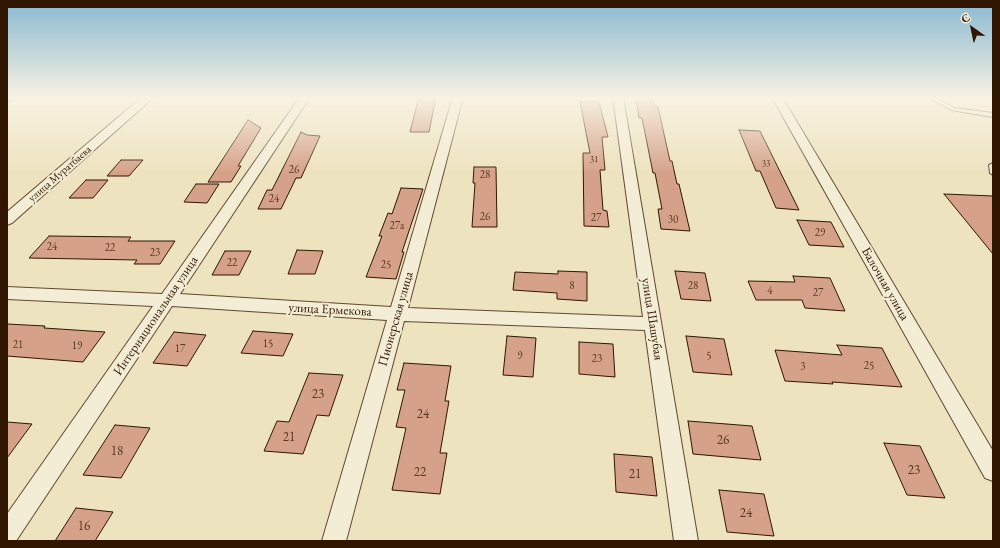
<!DOCTYPE html>
<meta charset="utf-8">
<style>
body{margin:0}
#map{position:relative;width:1000px;height:548px;overflow:hidden;background:#eee3bf;font-family:"EB Garamond",serif}
canvas{display:block}
.frame{position:absolute;inset:0;border:8px solid #301500;pointer-events:none}
.north{position:absolute;left:952px;top:8px;width:40px;height:40px;-webkit-text-stroke:3px #f4edd5;paint-order:stroke;rotate:327deg;font-size:11px;font-weight:700;line-height:16px;text-align:center;color:#301500}
.north::after{content:'';display:block;margin:auto;width:14px;height:18px;background:#301500;clip-path:polygon(50% 0,100% 100%,50% 72%,0 100%)}
</style>
<div id="map">
<canvas width="1000" height="548"></canvas>
<div class="frame"></div>
<div class="north">С</div>
</div>
<script>
const g = document.querySelector('canvas').getContext('2d');
g.lineJoin = 'round';
function paint(path, color) { g.fillStyle = color; g.fill(path, 'evenodd'); }
const shape = rows => new Path2D(rows.map(r => 'M' + r).join(''));
function strokePath(path, color, width, dash) { g.strokeStyle = color; g.lineWidth = width; g.lineCap = dash ? 'butt' : 'round'; g.setLineDash(dash || []); g.stroke(path); }
function label(font, color, halo, rows, align = 'center') {
  g.font = font + ' "EB Garamond",serif'; g.lineWidth = 4; g.setLineDash([]); g.textBaseline = 'middle'; g.strokeStyle = halo; g.fillStyle = color; for (const [text, x, y, turn = 0] of rows) {
    g.save(); g.translate(x, y); g.rotate((+turn || 0) * Math.PI / 180); g.textAlign = isNaN(turn) ? turn : align; if (halo) g.strokeText(text, 0, 0); g.fillText(text, 0, 0); g.restore();
  }
}
const building = shape([
 [419,97,436,97,429,132,410,132,419,97],
 [636,97,652,97,655,107,658,107,670,161,672,161,677,184,679,184,690,231,661,229,658,209,662,209,655,173,653,173,642,118,639,118,636,97],
 [580,102,599,102,608,137,602,137,605,170,600,170,603,210,607,211,609,227,584,226,583,153,590,153,580,102],
 [248,120,261,128,238,166,241,166,231,182,208,182,248,120],
 [739,130,760,131,799,210,776,208,760,171,756,171,739,130],
 [301,132,307,135,320,136,301,178,296,178,281,209,258,209,267,190,272,190,301,132],
 [121,160,143,160,129,176,107,176,121,160],
 [474,167,496,167,497,227,472,227,475,183,473,183,474,167],
 [86,180,108,180,93,198,69,198,86,180],
 [196,184,219,184,207,203,184,202,196,184],
 [401,188,423,189,402,252,404,252,396,279,366,277,382,236,379,236,388,213,392,214,401,188],
 [944,194,993,196,993,254,944,194],
 [797,220,831,222,844,247,809,245,797,220],
 [49,236,131,237,128,241,175,241,160,264,134,264,137,260,29,258,49,236],
 [297,250,323,251,315,274,288,274,297,250],
 [225,251,251,251,239,275,212,275,225,251],
 [558,271,587,272,587,301,557,299,557,293,513,290,515,272,558,274,558,271],
 [675,271,705,273,711,301,681,299,675,271],
 [793,276,830,278,845,311,805,308,802,300,756,300,748,281,795,282,793,276],
 [7,324,45,326,44,328,105,332,83,362,7,356,7,324],
 [253,331,293,334,283,356,241,353,253,331],
 [174,332,206,335,187,366,153,363,174,332],
 [507,336,536,338,533,377,503,375,507,336],
 [686,336,724,339,732,375,693,372,686,336],
 [579,342,613,344,615,377,579,374,579,342],
 [837,345,882,348,902,387,832,382,833,384,785,381,775,350,842,355,837,345],
 [404,363,451,366,445,401,449,401,440,453,447,453,440,494,392,490,406,428,396,427,405,390,397,390,404,363],
 [309,373,343,375,329,416,317,415,303,454,264,451,277,421,289,422,309,373],
 [688,421,752,426,761,460,693,454,688,421],
 [7,422,32,424,7,458,7,422],
 [115,425,150,428,121,478,83,475,115,425],
 [884,443,920,446,945,498,907,495,884,443],
 [614,454,652,457,657,496,616,492,614,454],
 [719,490,764,494,774,536,727,532,719,490],
 [76,508,113,512,95,541,55,541,76,508]
]);
paint(building, '#d5a188');
strokePath(building, '#301500', 1);
const lane = shape([
 [928,97,935,97,954,108,993,113,993,117,951,110,928,97],
 [993,163,993,175,990,173,989,165,993,163]
]);
const street = shape([
 [7,97,16,97,15,99,7,102,7,97],
 [142,97,154,97,12,223,7,225,7,212,142,97],
 [300,97,310,97,180,294,391,307,453,97,463,97,408,308,643,317,613,97,623,97,698,541,674,541,645,330,404,321,346,541,322,541,387,320,172,306,16,541,7,541,7,514,153,306,7,299,7,287,162,294,300,97],
 [772,97,782,97,993,451,993,481,985,478,772,97]
]);
strokePath(lane, '#604830', 2);
strokePath(street, '#604830', 2);
paint(lane, '#f4edd5');
paint(street, '#f4edd5');
const sky = g.createLinearGradient(0, 0, 0, 174);
sky.addColorStop(0, '#88b8d2');
sky.addColorStop(0.56, '#f7f2e2');
sky.addColorStop(1, '#f7f2e200');
g.fillStyle = sky;
g.fillRect(0, 0, 1000, 174);
label('9px', '#593822', null, [
 ["31",594,160],
 ["33",766,164]
]);
label('11px', '#593822', null, [
 ["26",294,170],
 ["28",485,175],
 ["24",274,199],
 ["26",485,217],
 ["27",596,218],
 ["30",673,220],
 ["27а",397,226],
 ["29",820,233],
 ["24",52,247],
 ["22",110,248],
 ["23",155,253],
 ["22",232,263],
 ["25",386,265],
 ["8",572,286],
 ["28",693,286],
 ["4",770,291],
 ["27",818,293],
 ["15",268,344],
 ["21",18,345],
 ["19",77,346],
 ["17",180,349],
 ["9",520,356],
 ["5",709,356],
 ["23",597,359],
 ["25",869,366],
 ["3",803,367]
]);
label('11px', '#301500', '#f4edd5', [
 ["улица Муратбаева",60,174,-41]
]);
label('13px', '#301500', '#f4edd5', [
 ["Балочная улица",885,284,60],
 ["улица Ермекова",330,310,3],
 ["Интернациональная улица",156,316,-56],
 ["Пионерская улица",396,319,-74],
 ["улица Шашубая",652,319,81]
]);
label('13px', '#593822', null, [
 ["23",318,394],
 ["24",423,414],
 ["21",289,437],
 ["26",723,440],
 ["18",117,451],
 ["23",914,470],
 ["22",420,472],
 ["21",635,474],
 ["24",746,513],
 ["16",84,526]
]);
</script>
